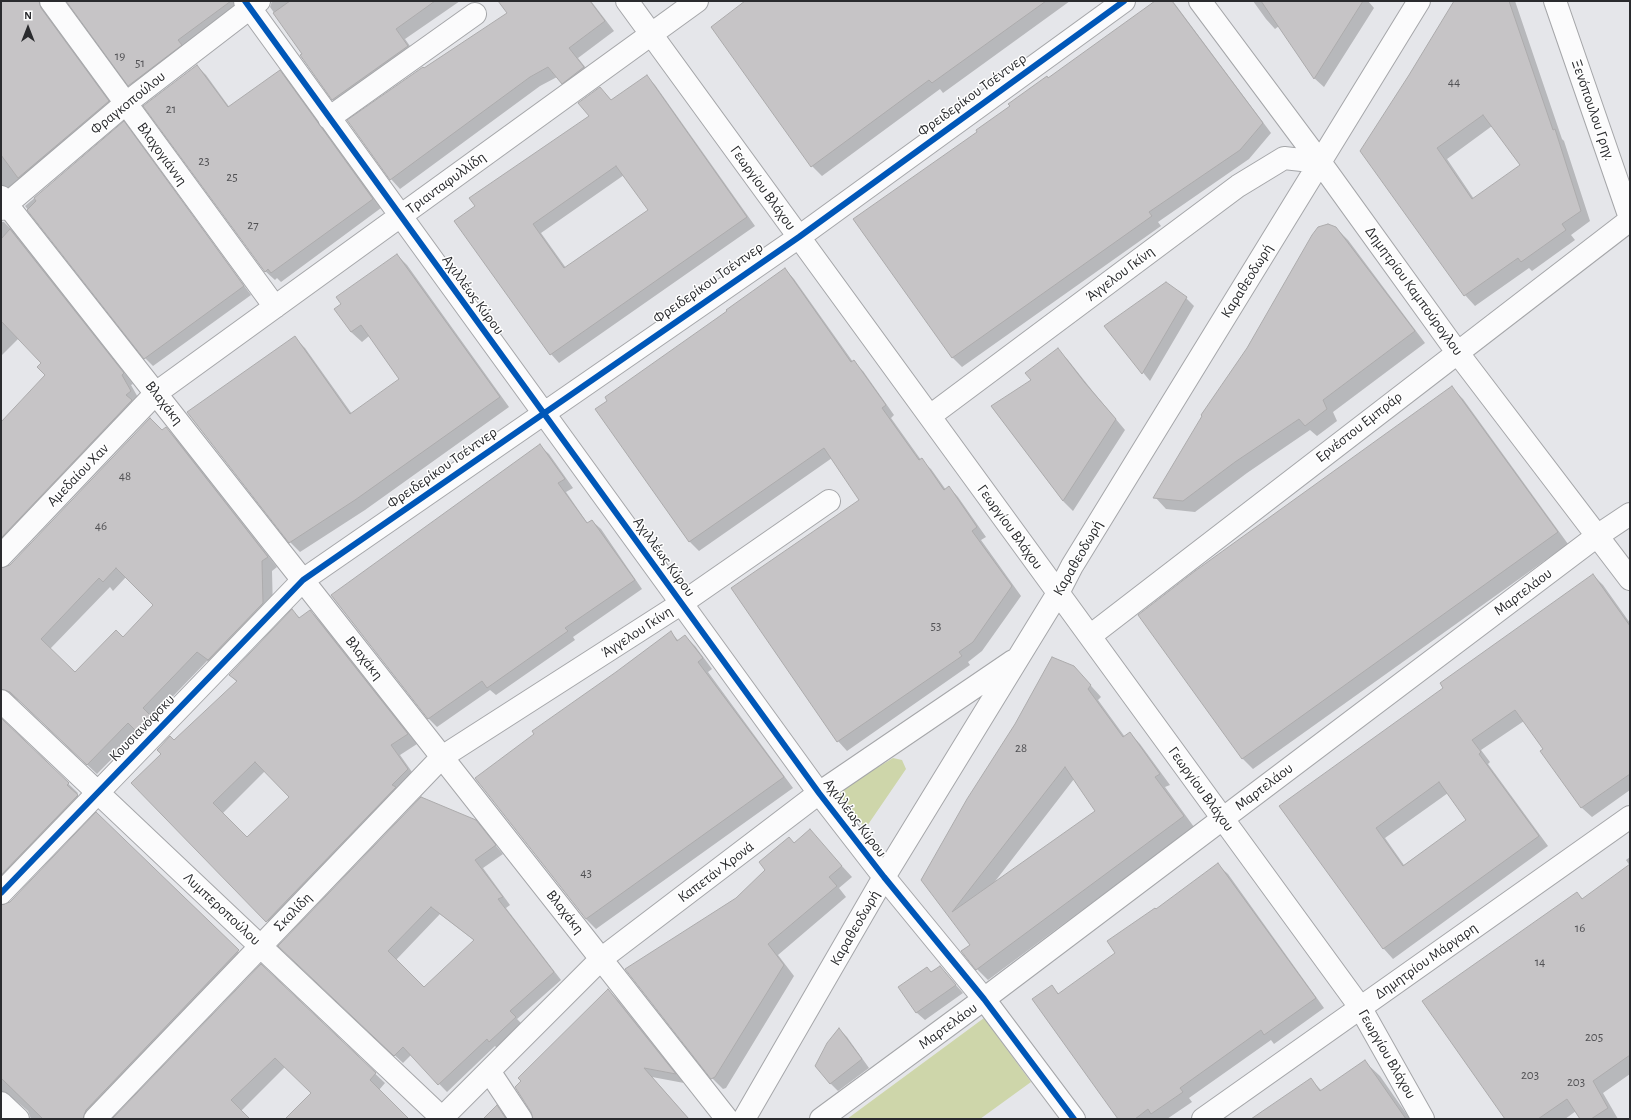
<!DOCTYPE html>
<meta charset="utf-8">
<style>
body{margin:0}
#map{position:relative;width:1631px;height:1120px;overflow:hidden;background:#e5e6ea;font-family:"Alegreya Sans",sans-serif}
canvas{display:block}
.frame{position:absolute;inset:0;border:2px solid #2a2b2e;pointer-events:none}
.north{position:absolute;left:8px;top:8px;width:40px;height:40px;-webkit-text-stroke:3px #fff;paint-order:stroke;rotate:0deg;font-size:11px;font-weight:700;line-height:16px;text-align:center;color:#2a2b2e}
.north::after{content:'';display:block;margin:auto;width:14px;height:18px;background:#2a2b2e;clip-path:polygon(50% 0,100% 100%,50% 72%,0 100%)}
</style>
<div id="map">
<canvas width="1631" height="1120"></canvas>
<div class="frame"></div>
<div class="north">N</div>
</div>
<script>
const g = document.querySelector('canvas').getContext('2d');
g.lineJoin = 'round';
function paint(path, color) { g.fillStyle = color; g.fill(path, 'evenodd'); }
const shape = rows => new Path2D(rows.map(r => 'M' + r).join(''));
function strokePath(path, color, width, dash) { g.strokeStyle = color; g.lineWidth = width; g.lineCap = dash ? 'butt' : 'round'; g.setLineDash(dash || []); g.stroke(path); }
function label(font, color, halo, rows, align = 'center') {
  g.font = font + ' "Alegreya Sans",sans-serif'; g.lineWidth = 3; g.setLineDash([]); g.textBaseline = 'middle'; g.strokeStyle = halo; g.fillStyle = color; for (const [text, x, y, turn = 0] of rows) {
    g.save(); g.translate(x, y); g.rotate((+turn || 0) * Math.PI / 180); g.textAlign = isNaN(turn) ? turn : align; if (halo) g.strokeText(text, 0, 0); g.fillText(text, 0, 0); g.restore();
  }
}
paint(shape([
 [893,758,902,760,906,769,865,829,837,792],
 [984,1018,1031,1082,980,1119,847,1119]
]), '#ced6aa');
paint(shape([
 [1,1,53,1,48,13,50,19,118,112,1,200],
 [68,1,247,1,139,95,129,85],
 [272,1,460,1,405,39,417,56,343,109,333,100,301,55,303,54,270,7],
 [499,1,591,1,614,31,578,58,593,77,572,93,557,77,540,86,400,189,391,179,424,69,508,13],
 [747,1,1070,1,943,93,940,89,822,176,812,166],
 [1157,1,1172,1,1175,4,1271,133,1249,159,1158,222,1161,226,962,367,952,357,978,133,1048,79],
 [1253,1,1368,1,1374,8,1324,87,1314,78,1279,26,1275,29,1266,19],
 [1455,1,1515,1,1562,139,1564,141,1590,221,1571,235,1575,240,1532,271,1529,268,1475,306,1465,295,1361,151,1410,75],
 [1492,126,1521,166,1474,199,1447,159],
 [197,66,206,75,230,108,279,71,289,80,381,208,281,282,277,278,275,280,265,271],
 [646,76,655,85,755,226,559,363,551,354,476,206,591,116,600,88,612,101],
 [624,175,650,210,566,268,541,233],
 [124,123,131,131,251,295,153,366,145,358,25,206],
 [1,222,4,222,14,232,133,384,131,385,140,401,1,558,1,421,2,422,47,375,43,363,19,338,1,356],
 [1336,228,1348,240,1425,343,1333,412,1337,421,1317,436,1310,430,1247,473,1195,512,1166,509,1155,497],
 [397,255,407,265,509,407,365,510,300,552,290,542,188,413,295,338,305,348,352,414,400,380,369,336,362,342,351,332,336,310],
 [785,269,794,279,853,362,863,371,894,415,891,418,921,460,931,469,946,490,949,487,958,497,986,537,981,540,1021,596,982,651,968,662,970,665,847,751,838,741,860,500,832,458,699,551,690,542,597,410],
 [1186,298,1194,306,1150,381,1105,326],
 [1058,350,1068,360,1095,394,1125,430,1073,511,1063,501,992,407,1032,380],
 [1452,388,1463,399,1568,544,1253,769,1242,758],
 [166,428,176,438,277,567,272,571,273,613,218,669,207,661,152,718,162,728,149,742,138,732,97,774,21,702,15,698,8,698,1,703,1,569,11,565],
 [126,577,154,605,123,638,75,673,50,649,110,587,113,591],
 [540,446,549,454,573,488,566,492,588,524,592,521,601,529,642,589,573,637,575,640,496,695,490,690,437,727,429,719,332,596],
 [1593,575,1603,585,1630,623,1630,790,1592,817,1582,808,1541,751,1544,749,1524,721,1481,750,1490,762,1488,764,1548,846,1393,959,1384,949,1280,807,1445,688],
 [1448,793,1468,820,1404,865,1385,838],
 [292,611,300,618,310,611,320,621,417,744,400,755,417,779,277,931,132,783,174,741,237,682,230,675],
 [265,771,290,797,247,839,222,814],
 [670,632,679,641,685,636,695,646,712,669,708,672,793,788,596,929,586,919,617,673],
 [1084,678,1101,697,1098,700,1125,737,1130,733,1140,744,1170,785,1165,787,1194,827,988,980,977,969,971,945,922,880],
 [1074,779,1097,811,993,884],
 [1,719,78,793,77,795,87,806,1,895],
 [96,814,248,961,97,1119,31,1119,28,1111,15,1100,7,1101,1,1105,1,906,11,902],
 [475,821,503,854,483,868,510,905,506,908,561,980,517,1019,523,1025,498,1049,495,1046,447,1092,411,1055,403,1063,287,954],
 [440,914,475,941,424,988,396,960],
 [810,831,852,877,839,888,846,897,778,955,794,976,726,1088,723,1089,712,1078,736,899],
 [1630,857,1630,866,1626,860],
 [1218,865,1228,874,1324,1008,1274,1044,1271,1040,1189,1098,1192,1102,1167,1119,1120,1119,1051,986,1059,994,1117,953,1156,910],
 [1630,866,1630,1074,1603,1093,1618,1119,1582,1119,1576,1111,1565,1119,1507,1119,1576,893,1583,899],
 [261,965,385,1083,379,1090,408,1119,286,1119,313,1093,285,1067,241,1111,249,1119,114,1119],
 [940,967,963,993,925,1020,917,1013,899,987,932,973],
 [608,990,618,1000,684,1083,652,1077,689,1119,534,1119],
 [839,1029,847,1037,869,1068,838,1091,830,1083],
 [1365,1062,1380,1076,1410,1119,1254,1119,1311,1080,1322,1091],
 [497,1106,508,1119,484,1119]
]), '#0003');
const building = shape([
 [1,1,39,1,41,8,109,101,18,178,1,155,1,1],
 [66,1,231,1,178,40,182,45,128,86,66,1],
 [290,1,435,1,396,29,408,46,332,100,300,55,302,54,273,13,290,1],
 [498,1,590,1,605,21,569,48,584,67,562,84,548,67,530,77,390,180,347,120,423,67,424,68,507,13,498,1],
 [745,1,1046,1,932,83,929,80,811,167,711,27,745,1],
 [1155,1,1172,1,1263,123,1240,150,1149,212,1152,216,952,358,853,219,977,132,976,130,1010,106,1008,104,1047,76,1048,78,1155,1],
 [1261,1,1363,1,1314,79,1261,1],
 [1454,1,1509,1,1553,130,1555,129,1581,211,1562,224,1566,230,1521,262,1518,258,1464,296,1360,151,1409,75,1454,1],
 [1483,115,1520,165,1472,199,1437,148,1483,115],
 [197,65,228,107,280,70,373,199,271,273,268,269,265,272,143,106,197,65],
 [647,75,747,217,550,355,454,221,475,206,469,198,589,116,578,103,600,87,611,100,647,75],
 [616,166,648,210,564,268,533,224,616,166],
 [124,121,244,286,144,359,27,210,36,201,34,198,124,121],
 [1328,224,1336,227,1415,331,1323,400,1327,409,1305,426,1299,419,1235,462,1183,501,1153,498,1202,416,1201,415,1247,348,1312,235,1318,227,1328,224],
 [10,229,124,373,122,375,131,391,126,395,132,400,1,538,1,422,45,375,37,367,41,363,1,321,1,239,10,229],
 [397,254,500,397,355,500,289,543,187,412,295,336,350,414,399,379,361,325,351,332,334,309,341,304,336,297,397,254],
 [785,268,851,362,854,360,886,405,882,408,919,460,922,458,944,490,949,486,977,527,972,531,1012,586,973,642,959,652,962,656,837,742,731,588,859,500,824,448,689,542,595,409,607,401,605,397,727,311,726,310,785,268],
 [1166,282,1187,297,1142,374,1104,326,1166,282],
 [1058,348,1085,383,1116,419,1063,501,991,406,1031,380,1025,373,1058,348],
 [1452,386,1558,532,1242,759,1138,615,1195,571,1452,386],
 [150,418,162,430,166,427,268,557,262,561,263,603,208,660,197,652,143,708,153,718,138,733,128,723,87,765,10,692,1,689,1,568,10,565,150,418],
 [116,568,153,605,123,637,116,630,75,672,41,639,99,578,103,582,116,568],
 [540,444,565,479,558,483,587,523,592,520,635,580,565,628,568,631,487,688,482,681,428,719,331,595,540,444],
 [1593,574,1630,626,1630,774,1581,808,1540,751,1543,749,1515,710,1472,740,1481,752,1479,754,1539,836,1383,949,1279,806,1443,688,1440,683,1593,574],
 [1439,782,1466,820,1403,866,1376,828,1439,782],
 [292,609,299,618,310,610,408,734,391,745,408,769,392,785,396,787,266,922,131,783,161,754,157,750,170,736,174,740,237,681,229,675,292,609],
 [255,762,289,797,247,837,213,803,255,762],
 [671,631,677,641,685,635,703,658,698,662,784,777,586,919,475,778,534,734,532,731,616,672,671,631],
 [1052,657,1074,666,1091,685,1088,689,1123,737,1130,732,1160,774,1155,777,1184,816,976,970,961,951,970,945,921,880,967,799,1015,724,1052,657],
 [1065,767,1095,811,952,912,1065,767],
 [1,718,69,783,67,785,78,795,1,875,1,718],
 [421,797,476,820,496,845,475,860,503,897,498,899,554,972,510,1011,516,1017,489,1042,487,1039,438,1085,403,1047,394,1056,278,946,421,797],
 [431,907,474,940,424,987,388,951,431,907],
 [96,812,239,950,86,1110,83,1119,43,1119,1,1078,1,905,10,902,96,812],
 [810,829,842,866,829,877,837,886,768,944,784,965,715,1077,711,1079,625,969,736,898,765,870,759,862,789,837,794,843,810,829],
 [1218,863,1316,998,1264,1035,1261,1030,1180,1088,1183,1092,1151,1114,1148,1109,1135,1119,1118,1119,1032,999,1052,985,1058,994,1115,953,1107,941,1155,908,1156,909,1218,863],
 [1630,864,1630,1055,1593,1081,1608,1108,1591,1119,1580,1119,1567,1099,1538,1119,1505,1119,1422,1001,1577,892,1582,899,1630,864],
 [261,964,376,1073,370,1080,409,1119,285,1119,311,1093,275,1058,231,1100,250,1119,112,1119,261,964],
 [940,966,956,985,916,1013,898,987,927,967,931,972,940,966],
 [608,989,676,1074,644,1068,689,1119,533,1119,531,1112,515,1087,521,1081,518,1078,608,989],
 [839,1028,862,1059,830,1084,815,1066,827,1043,839,1028],
 [1365,1060,1406,1119,1251,1119,1311,1078,1320,1091,1365,1060],
 [497,1105,506,1119,483,1119,497,1105]
]);
paint(building, '#c6c4c6');
strokePath(building, '#acabac', 1);
const minor = shape([
 [51,1,275,307],
 [245,1,819,793,884,877,984,999,1074,1119],
 [627,1,1360,1007,1423,1119],
 [1200,1,1320,162,1457,352,1630,579],
 [1555,1,1630,218],
 [329,118,475,14],
 [1,197,727,1119],
 [1,209,125,104,259,1],
 [930,416,1238,186,1284,158,1320,162],
 [1,556,156,393,697,1],
 [1090,636,1630,220],
 [1,701,442,1118],
 [1,893,303,580,799,237,1124,1],
 [489,1071,521,1119],
 [1,1103,18,1119],
 [95,1119,442,757,682,603,829,501],
 [441,1119,601,959,819,793,1013,661],
 [744,1119,884,877,1058,593,1072,566,1419,1],
 [821,1119,984,999,1597,536,1630,514],
 [1203,1119,1630,817]
]);
strokePath(minor, '#a5a6a9', 24);
strokePath(minor, '#fbfbfc', 22);
strokePath(shape([
 [245,1,819,793,884,877,984,999,1074,1119],
 [1,893,303,580,799,237,1124,1]
]), '#0057b8', 6);
label('13px', '#515154', null, [
 ["19",120,56],
 ["51",140,63],
 ["44",1454,82],
 ["21",171,109],
 ["23",204,161],
 ["25",232,177],
 ["27",253,225],
 ["48",125,476],
 ["46",101,526],
 ["53",936,626],
 ["28",1021,748],
 ["43",586,873],
 ["16",1580,928],
 ["14",1540,962],
 ["205",1594,1037],
 ["203",1530,1075],
 ["203",1576,1082]
]);
label('15px', '#2a2b2e', '#fff', [
 ["Φρειδερίκου Τσέντνερ",972,95,-36],
 ["Φραγκοπούλου",128,103,-39],
 ["Ξενόπουλου Γρηγ.",1593,110,71],
 ["Βλαχογιάννη",162,154,54],
 ["Τριανταφυλλίδη",446,183,-36],
 ["Γεωργίου Βλάχου",763,188,54],
 ["Άγγελου Γκίνη",1120,274,-37],
 ["Καραθεοδωρή",1247,281,-58],
 ["Φρειδερίκου Τσέντνερ",708,283,-35],
 ["Δημητρίου Καμπούρογλου",1414,291,54],
 ["Αχιλλέως Κύρου",473,295,54],
 ["Βλαχάκη",164,403,52],
 ["Ερνέστου Εμπράρ",1359,427,-38],
 ["Φρειδερίκου Τσέντνερ",442,468,-35],
 ["Αμεδαίου Χαν",78,475,-46],
 ["Γεωργίου Βλάχου",1010,527,54],
 ["Αχιλλέως Κύρου",664,557,54],
 ["Καραθεοδωρή",1078,558,-60],
 ["Μαρτελάου",1523,592,-37],
 ["Άγγελου Γκίνη",637,632,-33],
 ["Βλαχάκη",364,658,52],
 ["Κουσιανόφσκυ",142,728,-46],
 ["Μαρτελάου",1264,787,-37],
 ["Γεωργίου Βλάχου",1201,789,54],
 ["Αχιλλέως Κύρου",855,818,53],
 ["Καπετάν Χρονά",716,872,-37],
 ["Λυμπεροπούλου",222,909,43],
 ["Σκαλίδη",293,912,-46],
 ["Βλαχάκη",565,912,52],
 ["Καραθεοδωρή",855,928,-60],
 ["Δημητρίου Μάργαρη",1426,961,-35],
 ["Μαρτελάου",948,1026,-36],
 ["Γεωργίου Βλάχου",1387,1054,60]
]);
</script>
